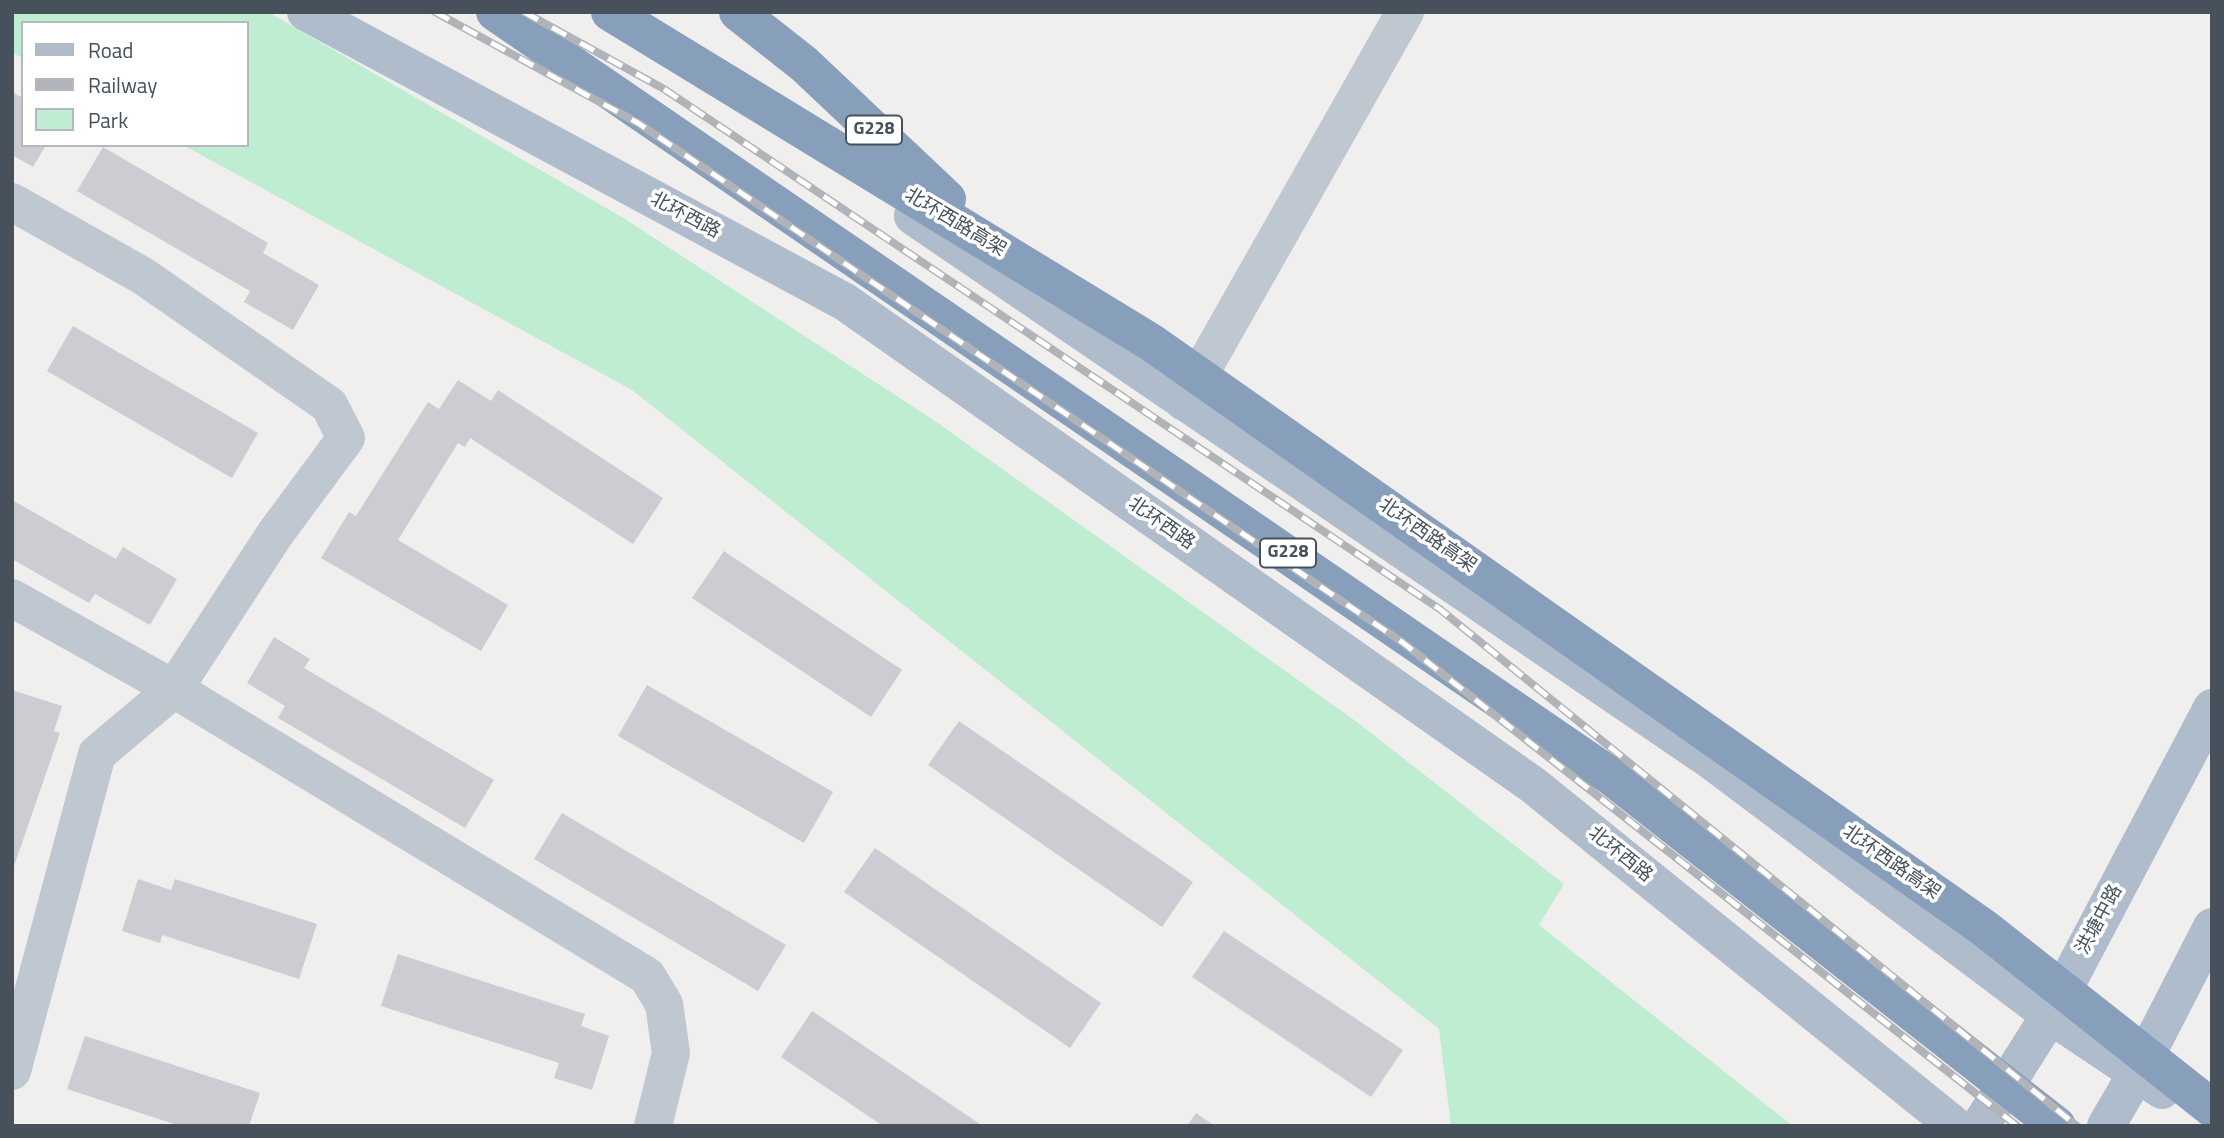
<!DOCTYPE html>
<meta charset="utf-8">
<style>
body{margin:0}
#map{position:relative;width:2224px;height:1138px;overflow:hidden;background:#f1eeee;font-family:"Titillium Web",sans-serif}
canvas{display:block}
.frame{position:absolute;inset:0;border:14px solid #47515b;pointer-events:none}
.legend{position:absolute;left:21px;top:21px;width:228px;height:126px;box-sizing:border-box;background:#fff;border:2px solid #b5b9bd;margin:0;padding:9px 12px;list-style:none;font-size:21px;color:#47515b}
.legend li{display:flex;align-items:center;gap:14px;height:35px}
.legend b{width:35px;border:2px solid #b5b9bd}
</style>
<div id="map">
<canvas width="2224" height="1138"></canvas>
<div class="frame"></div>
<ul class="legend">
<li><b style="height:9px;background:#afbccc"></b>Road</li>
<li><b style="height:9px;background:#b0b3b8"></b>Railway</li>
<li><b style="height:19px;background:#beedd2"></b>Park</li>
</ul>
</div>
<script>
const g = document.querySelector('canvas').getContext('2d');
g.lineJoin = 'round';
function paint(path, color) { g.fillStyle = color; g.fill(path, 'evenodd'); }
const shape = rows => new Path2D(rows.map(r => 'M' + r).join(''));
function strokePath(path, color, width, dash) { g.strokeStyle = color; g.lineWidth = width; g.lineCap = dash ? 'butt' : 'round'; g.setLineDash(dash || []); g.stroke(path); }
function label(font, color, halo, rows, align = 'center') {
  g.font = font + ' "Titillium Web","Noto Sans SC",sans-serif'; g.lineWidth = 7; g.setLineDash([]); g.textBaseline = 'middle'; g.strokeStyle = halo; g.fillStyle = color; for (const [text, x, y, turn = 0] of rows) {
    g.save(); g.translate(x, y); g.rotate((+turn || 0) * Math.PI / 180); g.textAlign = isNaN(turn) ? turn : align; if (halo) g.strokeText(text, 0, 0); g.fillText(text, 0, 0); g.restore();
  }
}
paint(shape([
 [12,12,268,12,625,219,935,421,1357,722,1564,884,1539,925,1793,1126,1451,1126,1439,1029,632,390,183,145,247,145,247,23,23,23,23,58,12,53]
]), '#beedd2');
paint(shape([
 [12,92,23,98,23,145,46,145,33,167,12,155],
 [103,147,268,243,263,253,319,285,293,330,244,302,250,291,77,191],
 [73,326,258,433,232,478,47,371],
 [458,380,491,401,498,390,663,498,633,544,470,438,465,447,458,443,398,540,508,605,481,651,321,558,349,512,356,516,428,402,439,409],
 [12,500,116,559,123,547,177,579,150,625,95,594,89,603,12,559],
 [724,551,902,670,871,717,692,598],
 [274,637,310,659,304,668,494,780,465,828,278,718,285,706,247,683],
 [647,685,833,792,804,843,618,736],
 [12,690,62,706,54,731,60,733,13,869],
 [959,721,1193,882,1162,927,928,765],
 [562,813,786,945,758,991,534,859],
 [875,848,1101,1003,1070,1048,844,892],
 [138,879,171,890,175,879,317,924,299,979,162,935,160,943,122,931],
 [1224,931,1403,1050,1371,1097,1192,977],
 [398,954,585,1014,581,1026,609,1036,592,1090,554,1078,559,1063,381,1006],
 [812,1011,983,1126,883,1126,781,1057],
 [85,1036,260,1093,249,1126,180,1126,67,1089],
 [1196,1113,1215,1126,1187,1126]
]), '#cbcdd3');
strokePath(shape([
 [12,202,143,276,329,405,346,438,275,534,174,689,97,754,12,1071],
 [1184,402,1405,12],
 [12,598,174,689,647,976,664,1004,671,1053,653,1126]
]), '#bfc8d0', 38);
strokePath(shape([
 [306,12,845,302,1533,785,1955,1126],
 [913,216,1712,761,2050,1015,2162,1090],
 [1980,1126,2050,1015,2212,708],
 [2106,1126,2138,1071,2212,927]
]), '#afbccc', 38);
strokePath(shape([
 [495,12,1612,777,2057,1126],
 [610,12,1152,343,1984,928,2212,1108],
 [738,12,804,64,947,199]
]), '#889fbb', 38);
const rail = shape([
 [435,12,638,123,1402,642,2017,1126],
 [524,12,664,89,1441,610,2077,1126]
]);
strokePath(rail, '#b0b3b8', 8);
strokePath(rail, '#fff', 5, [16]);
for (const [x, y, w] of [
 [874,130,56],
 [1288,553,56]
]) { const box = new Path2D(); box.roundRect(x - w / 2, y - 14.5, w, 29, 5); g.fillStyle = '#fff'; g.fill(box); strokePath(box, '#47515b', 2); }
label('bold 18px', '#47515b', null, [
 ["G228",874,130],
 ["G228",1288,553]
]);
label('19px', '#47515b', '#fff', [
 ["北环西路",685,216,28],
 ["北环西路高架",955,223,31],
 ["北环西路",1161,524,35],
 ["北环西路高架",1427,536,35],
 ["北环西路",1620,855,39],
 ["北环西路高架",1891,863,35],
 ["洪塘中路",2100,920,-62]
]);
</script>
